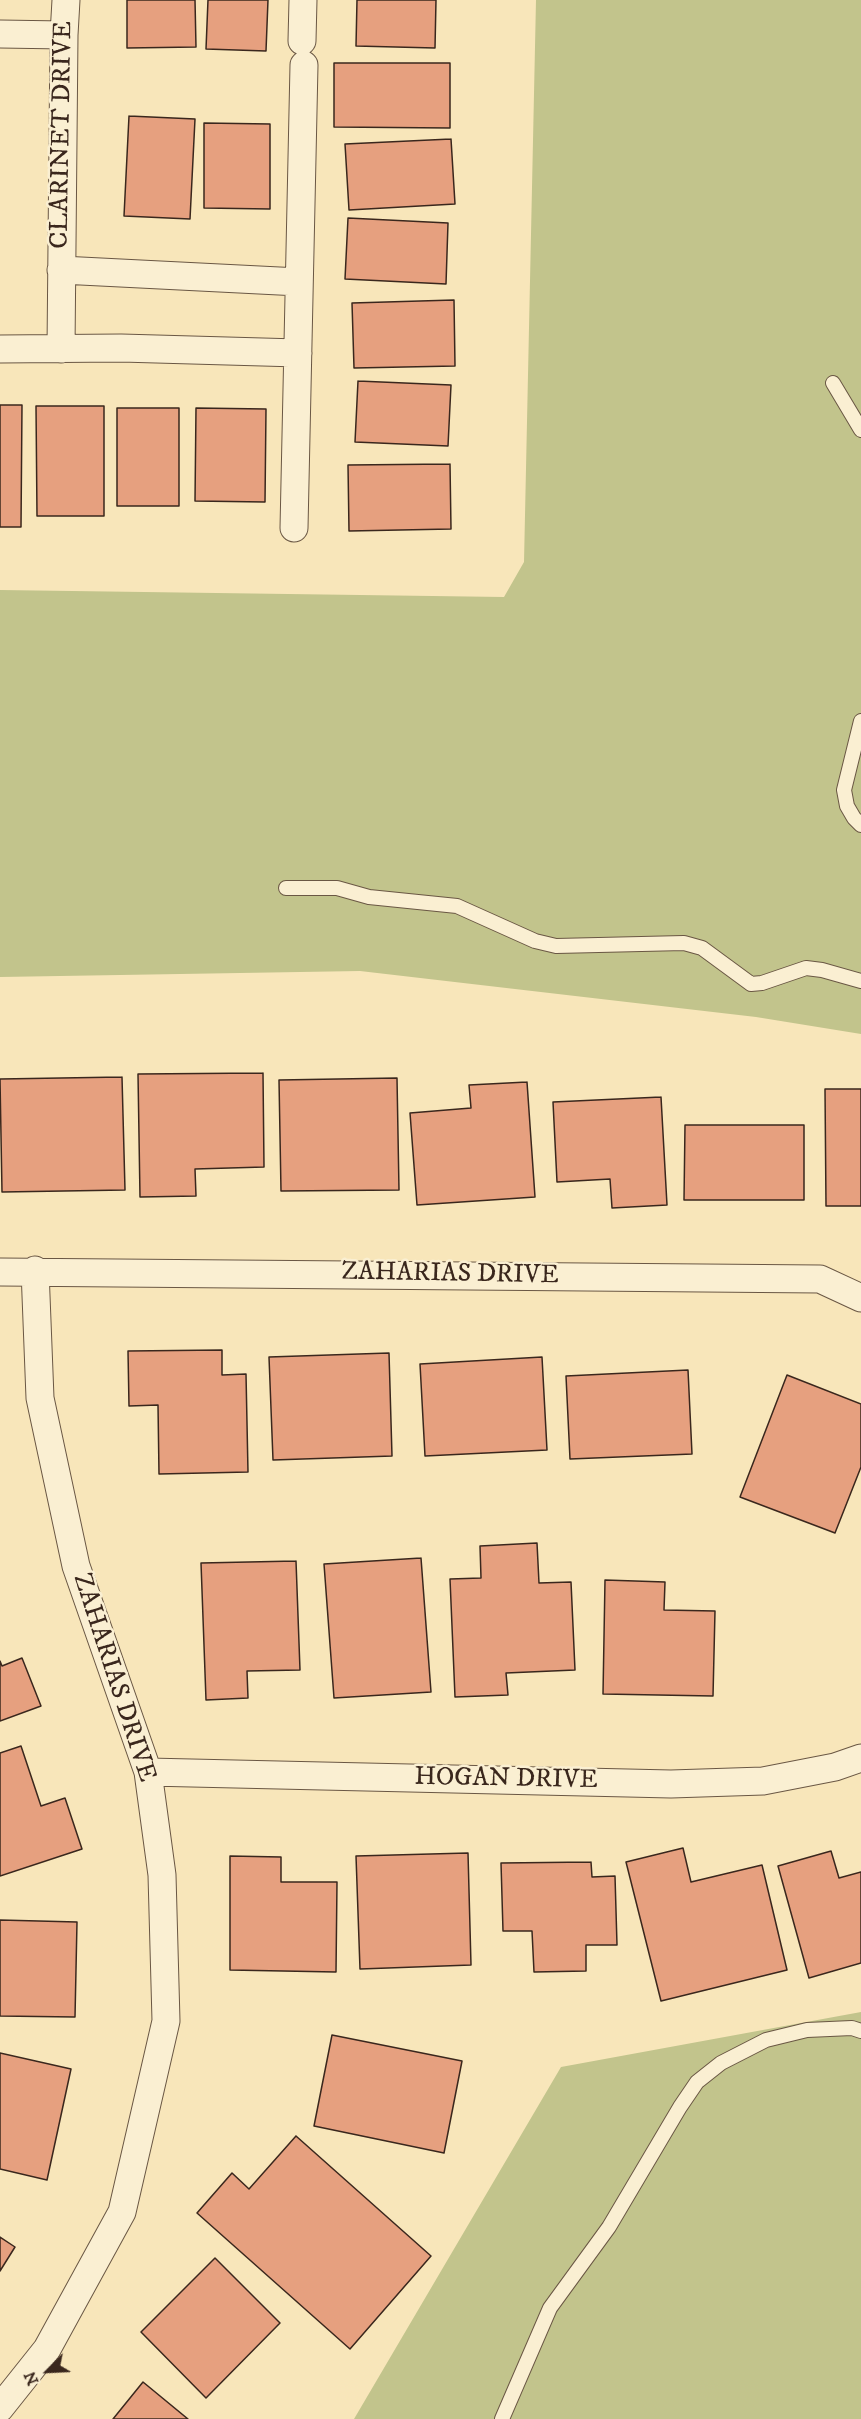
<!DOCTYPE html>
<style>
body{margin:0}
#map{position:relative;width:861px;height:2419px;overflow:hidden;background:#f8e6ba;font-family:"IM FELL DW Pica",serif}
canvas{display:block}
.north{position:absolute;left:18px;top:2341px;width:60px;height:60px;-webkit-text-stroke:4px #faefd2;paint-order:stroke;rotate:246deg;font-size:16px;font-weight:700;line-height:24px;text-align:center;color:#3a271d}
.north::after{content:'';display:block;margin:auto;width:21px;height:27px;background:#3a271d;clip-path:polygon(50% 0,100% 100%,50% 72%,0 100%)}
</style>
<div id="map">
<canvas width="861" height="2419"></canvas>
<div class="north">N</div>
</div>
<script>
const g = document.querySelector('canvas').getContext('2d');
g.lineJoin = 'round';
function paint(path, color) { g.fillStyle = color; g.fill(path, 'evenodd'); }
const shape = rows => new Path2D(rows.map(r => 'M' + r).join(''));
function strokePath(path, color, width, dash) { g.strokeStyle = color; g.lineWidth = width; g.lineCap = dash ? 'butt' : 'round'; g.setLineDash(dash || []); g.stroke(path); }
function label(font, color, halo, rows, align = 'center') {
  g.font = font + ' "IM FELL DW Pica",serif'; g.lineWidth = 5; g.setLineDash([]); g.textBaseline = 'middle'; g.strokeStyle = halo; g.fillStyle = color; for (const [text, x, y, turn = 0] of rows) {
    g.save(); g.translate(x, y); g.rotate((+turn || 0) * Math.PI / 180); g.textAlign = isNaN(turn) ? turn : align; if (halo) g.strokeText(text, 0, 0); g.fillText(text, 0, 0); g.restore();
  }
}
paint(shape([
 [536,0,861,0,861,1034,756,1017,360,971,0,977,0,590,504,597,524,562],
 [861,2012,861,2419,354,2419,561,2067]
]), '#c2c48c');
const building = shape([
 [127,0,195,0,196,47,127,48,127,0],
 [208,0,268,0,266,51,206,49,208,0],
 [357,0,436,0,435,48,356,46,357,0],
 [334,63,450,63,450,128,334,127,334,63],
 [129,116,195,119,190,219,124,216,129,116],
 [204,123,270,124,270,209,204,208,204,123],
 [451,139,455,204,349,210,345,144,451,139],
 [348,218,448,223,446,284,345,279,348,218],
 [454,300,455,366,354,368,352,303,454,300],
 [358,381,451,385,448,446,355,442,358,381],
 [0,405,22,405,21,527,0,527,0,405],
 [36,406,104,406,104,516,37,516,36,406],
 [117,408,179,408,179,506,117,506,117,408],
 [196,408,266,409,265,502,195,501,196,408],
 [450,464,451,529,349,531,348,465,450,464],
 [263,1073,264,1167,195,1169,196,1196,140,1197,138,1074,263,1073],
 [122,1077,125,1190,2,1192,0,1079,122,1077],
 [397,1078,399,1190,281,1191,279,1080,397,1078],
 [527,1082,535,1197,417,1205,410,1113,471,1108,469,1085,527,1082],
 [825,1089,861,1089,861,1206,826,1206,825,1089],
 [661,1097,667,1205,612,1208,610,1179,557,1182,553,1102,661,1097],
 [685,1125,804,1125,804,1200,684,1200,685,1125],
 [222,1350,222,1375,246,1374,248,1472,159,1474,158,1405,129,1406,128,1351,222,1350],
 [389,1353,392,1456,273,1460,269,1357,389,1353],
 [542,1357,547,1450,425,1456,420,1364,542,1357],
 [688,1370,692,1454,570,1459,566,1376,688,1370],
 [787,1375,861,1404,861,1467,835,1533,740,1497,787,1375],
 [537,1543,539,1583,571,1582,575,1670,506,1673,508,1695,455,1697,450,1579,481,1578,480,1546,537,1543],
 [421,1558,431,1692,334,1698,324,1564,421,1558],
 [296,1561,300,1670,247,1671,248,1698,206,1700,201,1563,296,1561],
 [605,1580,665,1582,664,1610,715,1611,713,1696,603,1694,605,1580],
 [22,1658,41,1706,0,1721,0,1661,2,1666,22,1658],
 [21,1746,41,1806,65,1798,82,1849,0,1876,0,1753,21,1746],
 [683,1848,691,1882,762,1865,787,1970,661,2001,626,1862,683,1848],
 [831,1851,839,1878,861,1872,861,1963,809,1978,778,1866,831,1851],
 [468,1853,471,1965,360,1969,356,1856,468,1853],
 [230,1856,281,1857,281,1882,337,1882,336,1972,230,1970,230,1856],
 [591,1862,592,1877,615,1876,617,1945,586,1945,586,1971,534,1972,532,1931,503,1931,501,1863,591,1862],
 [0,1920,77,1922,75,2017,0,2016,0,1920],
 [332,2035,462,2061,444,2153,314,2126,332,2035],
 [0,2053,71,2069,47,2180,0,2169,0,2053],
 [296,2136,431,2256,350,2349,197,2213,232,2173,249,2189,296,2136],
 [0,2237,15,2247,0,2271,0,2237],
 [215,2258,280,2323,206,2398,141,2332,215,2258],
 [143,2382,188,2419,113,2419,143,2382]
]);
paint(building, '#e6a07f');
strokePath(building, '#3a271d', 1.5);
const service = shape([
 [833,383,861,430],
 [861,721,844,790,847,806,854,818,861,825],
 [286,888,337,888,369,897,457,906,535,941,556,946,684,943,702,948,751,984,762,983,806,968,822,970,861,981],
 [502,2419,550,2308,609,2227,680,2107,697,2082,721,2063,766,2040,807,2030,852,2028,861,2031]
]);
const minor = shape([
 [0,34,64,35],
 [302,41,303,0],
 [61,270,299,282],
 [0,349,121,348,298,353],
 [61,349,64,35,66,0],
 [294,528,304,65],
 [0,1272,820,1279,861,1298],
 [148,1772,671,1784,763,1781,835,1767,861,1758],
 [0,2408,47,2349,122,2212,166,2021,162,1875,148,1772,76,1566,40,1398,35,1270]
]);
strokePath(service, '#6a5744', 16);
strokePath(minor, '#6a5744', 29);
strokePath(service, '#faefd2', 14);
strokePath(minor, '#faefd2', 27);
label('26px', '#3a271d', '#faefd2', [
 ["CLARINET DRIVE",63,135,-89],
 ["ZAHARIAS DRIVE",450,1275,1],
 ["ZAHARIAS DRIVE",113,1678,72],
 ["HOGAN DRIVE",506,1780,1]
]);
</script>
